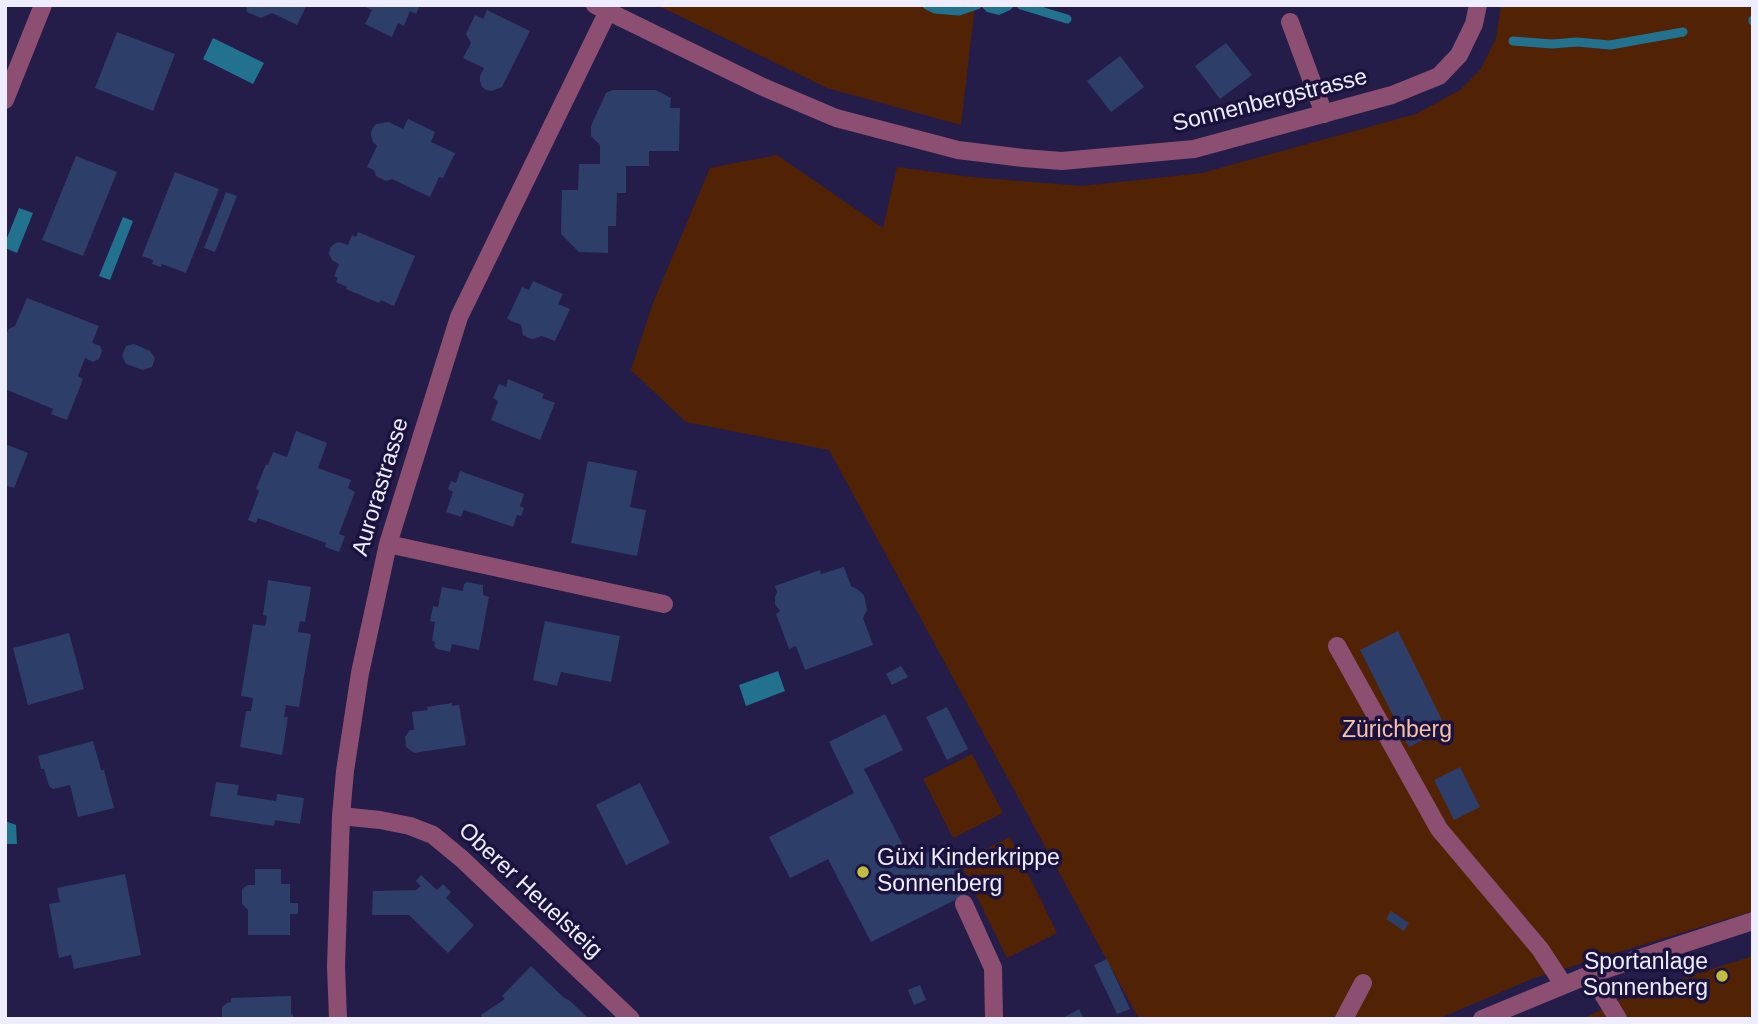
<!DOCTYPE html>
<meta charset="utf-8">
<style>
body{margin:0}
#map{position:relative;width:1758px;height:1024px;overflow:hidden;background:#241d49;font-family:Helvetica,sans-serif}
canvas{display:block}
.frame{position:absolute;inset:0;border:7px solid #eeedff;pointer-events:none}
</style>
<div id="map">
<canvas width="1758" height="1024"></canvas>
<div class="frame"></div>
</div>
<script>
const g = document.querySelector('canvas').getContext('2d');
g.lineJoin = 'round';
function paint(path, color) { g.fillStyle = color; g.fill(path, 'evenodd'); }
const shape = rows => new Path2D(rows.map(r => 'M' + r).join(''));
function strokePath(path, color, width, dash) { g.strokeStyle = color; g.lineWidth = width; g.lineCap = dash ? 'butt' : 'round'; g.setLineDash(dash || []); g.stroke(path); }
function label(font, color, halo, rows, align = 'center') {
  g.font = font + ' Helvetica,sans-serif'; g.lineWidth = 7; g.setLineDash([]); g.textBaseline = 'middle'; g.strokeStyle = halo; g.fillStyle = color; for (const [text, x, y, turn = 0] of rows) {
    g.save(); g.translate(x, y); g.rotate((+turn || 0) * Math.PI / 180); g.textAlign = isNaN(turn) ? turn : align; if (halo) g.strokeText(text, 0, 0); g.fillText(text, 0, 0); g.restore();
  }
}
paint(shape([
 [657,5,975,5,961,125,827,88],
 [1501,5,1753,5,1753,911,1534,978,1438,1019,1139,1019,829,450,686,422,631,370,653,303,710,168,777,155,883,228,897,167,971,177,1082,186,1202,173,1416,114,1460,90,1481,69,1496,38],
 [972,754,1003,813,953,838,923,779],
 [1010,837,1057,933,1007,958,960,862],
 [1753,956,1753,1019,1583,1019,1629,995]
]), '#522205');
paint(shape([
 [980,5,1015,5,1010,10,999,15,987,12],
 [213,38,264,63,253,84,203,59],
 [19,208,33,213,17,253,5,248,5,243],
 [123,217,133,221,110,280,99,276],
 [778,671,785,691,746,706,739,685],
 [5,821,16,825,17,844,5,844]
]), '#22728f');
strokePath(shape([
 [927,5,935,9,959,11,977,5],
 [1021,5,1067,19],
 [1753,21,1753,20],
 [1513,41,1552,44,1577,42,1610,45,1683,32]
]), '#22728f', 9);
paint(shape([
 [246,5,307,5,297,25,272,13,261,18,247,12],
 [368,5,420,5,416,14,410,11,404,26,398,23,392,37,365,24,372,10,367,8],
 [487,10,530,31,502,87,492,91,486,90,482,87,480,81,480,76,484,68,463,58,471,43,466,34,475,15,483,19],
 [117,32,175,54,153,111,95,88],
 [1226,43,1252,75,1220,99,1195,66],
 [1120,56,1144,87,1111,112,1087,81],
 [613,90,656,90,671,98,670,108,680,108,679,151,649,151,649,166,626,166,626,193,617,193,616,226,608,226,608,253,579,252,561,234,562,190,578,190,579,164,600,164,600,145,591,136,591,126,606,93],
 [408,119,435,132,431,142,455,153,443,178,439,177,430,197,392,179,386,181,376,176,374,170,367,167,377,146,373,142,371,135,372,129,376,124,389,122,403,129],
 [76,156,117,172,83,256,42,240],
 [175,172,219,189,186,273,162,264,161,267,152,264,153,260,142,256],
 [226,192,237,196,215,252,204,248],
 [358,232,415,256,394,306,381,300,379,303,346,289,347,287,336,282,338,278,334,276,339,264,332,260,329,254,330,248,334,244,339,242,348,245,352,235,356,237],
 [533,281,563,294,558,304,570,309,555,341,542,336,533,339,528,338,523,335,521,325,507,319,522,287,529,290],
 [27,298,99,326,92,343,100,346,102,351,99,359,93,362,85,358,78,376,83,379,67,420,51,414,53,409,5,389,5,351,7,346,5,337,9,329,15,326],
 [134,344,150,351,155,358,152,367,143,370,126,364,122,356,126,346],
 [508,379,544,394,542,398,555,403,540,440,491,420,498,401,493,398,499,384,506,387],
 [296,431,327,443,318,468,351,480,348,488,355,492,339,534,345,536,339,552,325,547,326,543,258,518,256,523,248,520,259,491,256,489,266,464,268,465,273,452,287,457],
 [5,444,28,453,14,488,5,485],
 [588,461,637,471,630,507,646,510,637,556,571,543],
 [460,471,524,494,520,506,524,508,521,516,517,515,513,527,464,510,461,517,446,512,453,492,448,489,451,481,456,483],
 [844,567,851,586,857,589,864,595,867,610,863,618,873,645,805,670,796,646,789,649,776,614,780,611,775,604,775,597,777,592,775,586,820,570,821,574],
 [268,580,311,587,305,622,300,621,298,632,311,634,299,707,286,705,284,717,288,717,282,755,240,747,246,711,251,711,253,698,241,696,253,624,265,626,267,616,263,615],
 [467,582,483,585,483,595,489,597,479,650,452,644,450,652,437,649,434,646,435,642,432,641,435,622,430,621,433,606,438,607,442,587,463,591,464,584],
 [545,621,620,636,611,682,561,672,557,686,533,680],
 [1398,631,1446,728,1409,747,1360,650],
 [69,633,84,689,28,705,13,648],
 [901,666,908,677,892,685,886,674],
 [452,703,452,706,459,705,466,745,414,753,406,747,405,737,410,730,414,730,412,712,428,710,427,707],
 [947,707,968,749,947,760,926,717],
 [885,714,903,750,864,769,911,861,946,843,971,892,871,942,828,859,790,878,769,837,854,793,829,742],
 [93,741,101,770,104,770,114,808,78,817,70,785,53,789,49,786,44,769,41,769,38,756],
 [1460,767,1480,807,1454,820,1434,780],
 [216,782,239,785,237,795,276,801,277,794,304,798,300,824,275,820,274,826,210,816],
 [640,783,670,843,626,865,596,805],
 [255,869,281,869,281,884,290,884,290,903,298,903,298,914,290,914,290,935,248,935,248,910,242,904,242,889,248,885,255,885],
 [125,874,141,955,74,969,71,955,59,958,49,904,60,902,57,888],
 [421,875,437,890,443,884,451,892,446,898,474,925,448,953,409,915,372,915,373,891,416,890,421,886,416,881],
 [1391,911,1409,923,1404,931,1386,919],
 [1107,959,1130,1009,1117,1014,1094,965],
 [531,966,564,998,569,1000,589,1019,523,1018,482,1019,481,1015,505,999,502,996],
 [920,985,926,1000,914,1005,908,990],
 [291,996,291,1014,293,1014,293,1019,222,1019,222,1007,227,1003,231,1002,231,998],
 [1079,1009,1084,1019,1061,1019]
]), '#2d3e69');
strokePath(shape([
 [595,5,763,87,836,118,958,150,1023,158,1062,161,1194,149,1392,95,1439,76,1459,55,1474,24,1478,5],
 [1290,22,1324,114],
 [5,100,43,5],
 [388,544,664,604],
 [1337,646,1439,829,1540,949,1563,984],
 [341,816,380,820,410,826,433,835,462,859,631,1019],
 [964,904,993,968,994,1019],
 [1591,974,1618,1019],
 [338,1019,336,966,341,816,345,771,360,673,388,544,459,317,611,5],
 [1344,1019,1363,983],
 [1482,1019,1591,974,1753,921]
]), '#8c4f71', 18);
for (const [x, y, r, color] of [
 [863,872,7,"#c2bd3f"],
 [1722,976,7,"#c2bd3f"]
]) { const dot = new Path2D(); dot.arc(x, y, r, 0, 2 * Math.PI); g.fillStyle = color; g.fill(dot); strokePath(dot, '#1b133e', 2.5); }
label('23px', '#eeedff', '#1b133e', [
 ["Sonnenbergstrasse",1270,101,-14],
 ["Aurorastrasse",381,487,-73],
 ["Oberer Heuelsteig",530,891,43]
]);
label('23px', '#f6c2a8', '#1b133e', [
 ["Zürichberg",1397,731]
]);
label('23px', '#eeedff', '#1b133e', [
 ["Güxi Kinderkrippe",877,859],
 ["Sonnenberg",877,885],
 ["Sportanlage",1708,963,"right"],
 ["Sonnenberg",1708,989,"right"]
], 'left');
</script>
